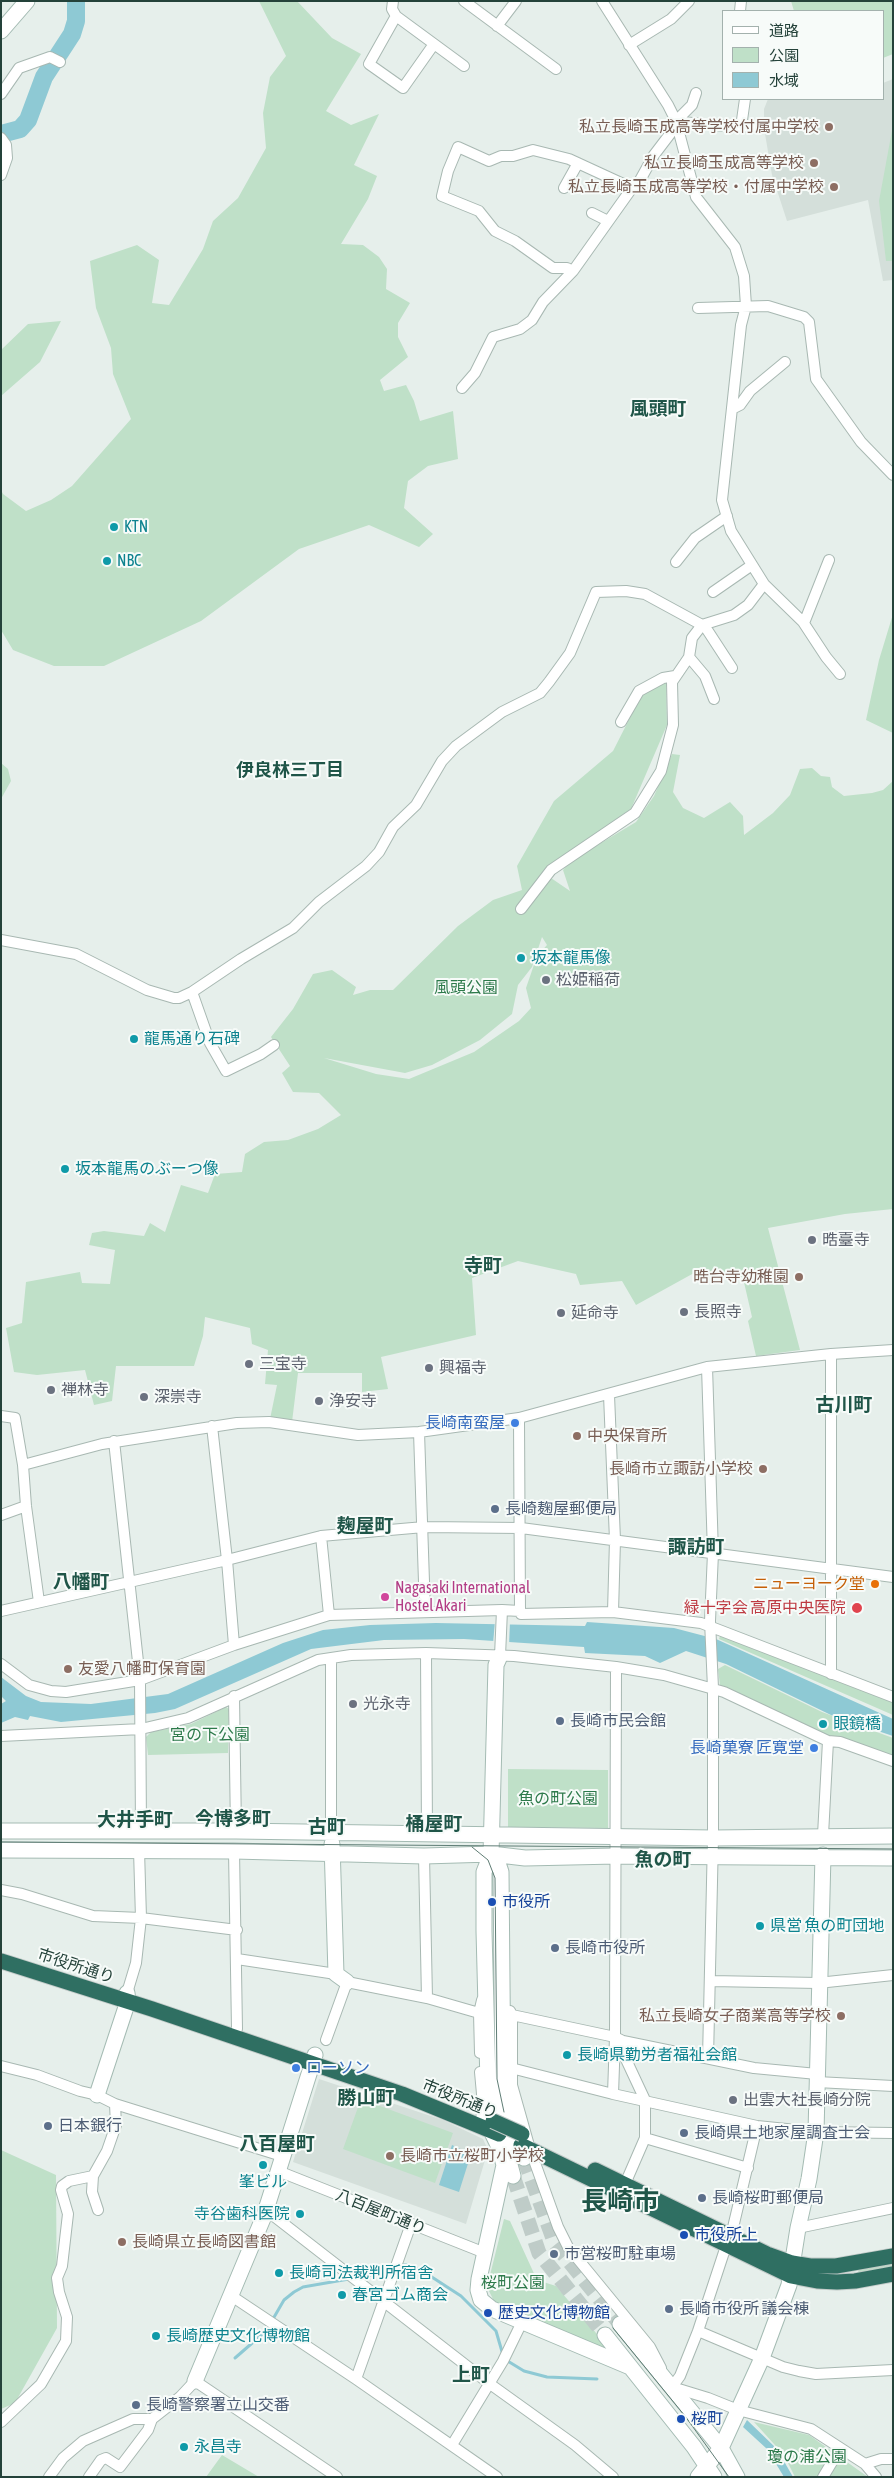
<!DOCTYPE html>
<meta charset="utf-8">
<style>
body{margin:0}
#map{position:relative;width:894px;height:2478px;overflow:hidden;background:#e6efeb;font-family:"Asap Condensed","Noto Sans JP",sans-serif}
canvas{display:block}
.frame{position:absolute;inset:0;border:2px solid #24423a;pointer-events:none}
.legend{position:absolute;left:722px;top:10px;width:162px;height:90px;box-sizing:border-box;background:#f7fbf9;border:1px solid #a3b1ad;margin:0;padding:6px 9px;list-style:none;font-size:15px;color:#24423a}
.legend li{display:flex;align-items:center;gap:10px;height:25px}
.legend b{width:25px;border:1px solid #a3b1ad}
</style>
<div id="map">
<canvas width="894" height="2478"></canvas>
<div class="frame"></div>
<ul class="legend">
<li><b style="height:6px;background:#fff"></b>道路</li>
<li><b style="height:14px;background:#bfe0c8"></b>公園</li>
<li><b style="height:14px;background:#8ec9d4"></b>水域</li>
</ul>
</div>
<script>
const g = document.querySelector('canvas').getContext('2d');
g.lineJoin = 'round';
function paint(path, color) { g.fillStyle = color; g.fill(path, 'evenodd'); }
const shape = rows => new Path2D(rows.map(r => 'M' + r).join(''));
function strokePath(path, color, width, dash) { g.strokeStyle = color; g.lineWidth = width; g.lineCap = dash ? 'butt' : 'round'; g.setLineDash(dash || []); g.stroke(path); }
function label(font, color, halo, rows, align = 'center') {
  g.font = font + ' "Asap Condensed","Noto Sans JP",sans-serif'; g.lineWidth = 4; g.setLineDash([]); g.textBaseline = 'middle'; g.strokeStyle = halo; g.fillStyle = color; for (const [text, x, y, turn = 0] of rows) {
    g.save(); g.translate(x, y); g.rotate((+turn || 0) * Math.PI / 180); g.textAlign = isNaN(turn) ? turn : align; if (halo) g.strokeText(text, 0, 0); g.fillText(text, 0, 0); g.restore();
  }
}
paint(shape([
 [893,79,893,280,883,281,868,200,787,221,772,175,764,128,764,109,768,99,883,99,883,83],
 [319,2079,443,2120,483,2139,488,2150,466,2224,293,2162]
]), '#d4dfda');
paint(shape([
 [259,1,297,1,332,38,361,54,326,111,351,125,379,114,354,165,377,176,368,199,341,244,363,245,379,257,387,269,386,289,410,303,398,323,398,337,408,357,380,380,384,391,406,385,414,401,420,421,453,411,458,459,428,466,408,481,404,508,433,534,419,547,369,525,299,549,201,621,104,666,54,666,13,650,1,630,1,490,3,494,26,511,51,500,72,486,131,419,113,374,111,348,96,308,90,261,137,245,159,260,152,303,169,305,203,249,213,221,238,198,266,148,263,113,270,77,286,56],
 [791,1,893,1,893,54,883,58,883,11,794,11],
 [893,125,893,261,886,261,879,201],
 [61,321,40,362,1,396,1,350,28,324],
 [893,614,893,733,866,720,879,660],
 [666,681,667,725,631,809,547,868,543,888,551,878,570,891,563,870,571,861,636,822,654,796,672,754,680,755,673,792,683,808,704,818,730,802,743,816,744,835,773,813,790,795,800,769,812,768,821,776,830,777,832,787,844,796,872,793,883,790,893,781,893,1209,845,1214,768,1228,800,1350,756,1356,748,1321,752,1317,743,1278,711,1272,694,1273,636,1305,622,1281,580,1285,576,1274,518,1261,472,1278,476,1335,381,1357,388,1389,362,1392,362,1373,298,1373,292,1422,270,1419,277,1385,265,1384,268,1350,252,1344,250,1328,205,1317,203,1336,194,1366,116,1366,112,1401,94,1405,85,1370,37,1375,14,1372,6,1328,22,1323,26,1282,80,1272,82,1283,110,1284,115,1250,89,1245,92,1233,104,1231,144,1236,150,1223,165,1232,181,1185,208,1193,215,1174,242,1172,245,1154,264,1142,288,1140,318,1129,341,1115,319,1093,293,1092,282,1073,290,1066,271,1037,293,1009,313,974,332,970,356,987,353,995,370,990,393,990,458,926,493,900,522,890,517,866,554,801,613,751,641,696],
 [542,937,547,945,537,956,526,988,531,1008,519,1021,474,1052,409,1079,376,1074,324,1058,405,1073,432,1065,480,1040,512,1014,518,985,532,967],
 [1,763,8,769,11,781,1,799],
 [721,1633,893,1700,893,1715,719,1639],
 [725,1665,822,1712,893,1738,893,1755,824,1735,730,1692,720,1685,718,1669],
 [226,1707,229,1709,228,1753,148,1755,146,1737,151,1732,191,1724],
 [508,1769,608,1770,608,1828,508,1827],
 [361,2099,453,2133,435,2183,343,2149],
 [1,2150,56,2175,57,2328,15,2403,1,2409],
 [504,2219,510,2221,537,2280,556,2286,625,2367,494,2301,487,2287],
 [893,2262,893,2269,858,2273,859,2268],
 [754,2422,809,2435,868,2477,795,2477,784,2455],
 [222,2455,259,2477,206,2477]
]), '#bfe0c8');
paint(shape([
 [587,1622,674,1628,716,1639,893,1719,893,1736,833,1716,726,1664,686,1651,660,1663,645,1656,585,1653,584,1647,464,1639,384,1640,311,1649,175,1709,155,1713,61,1722,30,1716,28,1720,15,1717,1,1723,1,1704,6,1701,1,1696,1,1677,26,1696,41,1702,91,1704,168,1694,283,1643,323,1630,370,1625,436,1623,585,1626],
 [452,2145,471,2154,459,2192,439,2185],
 [747,2420,777,2449,793,2477,784,2477,767,2449,743,2427]
]), '#8ec9d4');
paint(shape([
 [495,1621,510,1621,509,1646,493,1644]
]), '#e6efeb');
strokePath(shape([
 [400,2265,410,2265,421,2270,461,2296,496,2331,503,2355],
 [360,2277,387,2273,392,2268],
 [235,2358,266,2331,284,2300,294,2292,303,2287,349,2279],
 [506,2360,524,2371,547,2377,597,2379]
]), '#8ec9d4', 3);
strokePath(shape([
 [1,134,20,129,28,120,44,77,72,34,76,21,76,1]
]), '#8ec9d4', 18);
strokePath(shape([
 [524,2158,555,2244,620,2324],
 [513,2176,539,2253,605,2335]
]), '#bfccc8', 15, [15, 8]);
const street = shape([
 [393,1,392,9,396,16,464,66],
 [464,1,556,69],
 [602,1,668,105,676,121,696,197,735,247,744,276,746,306,741,325,722,500,731,531,764,584,748,605,734,615,702,625],
 [740,11,741,1],
 [396,16,369,64,403,88,434,44],
 [497,26,516,1],
 [629,45,671,19,689,1],
 [1,94,19,68,50,57,60,62],
 [676,121,708,125,763,127],
 [741,127,745,99],
 [1,138,6,145,7,158,1,175],
 [564,188,578,163],
 [592,213,608,221],
 [573,271,567,268,553,268,515,241,495,231,479,211,442,196,448,171,458,147,489,161,501,156,513,156,533,150,569,159,632,188],
 [698,308,768,306,804,317,809,322,816,379,861,442,893,475],
 [462,388,475,373,493,337,520,329,532,320,543,302,573,271,632,188,639,182,654,155,670,134,676,121,692,105,696,93],
 [732,409,740,405,750,391,785,362],
 [676,562,695,538,727,516],
 [764,584,803,622,826,657,840,674],
 [713,592,752,565],
 [804,623,829,560],
 [704,625,732,668],
 [689,657,705,676,714,699],
 [621,722,639,691,663,678,675,676],
 [1,940,76,954,147,990,174,998,179,998,192,992,241,959,293,928,319,902,366,866,379,852,393,827,416,805,442,761,456,746,502,712,540,693,549,682,570,653,596,592,626,591,645,594,702,625,692,638,689,657,672,682,673,725,661,771,635,813,551,870,521,909],
 [192,992,210,1043,226,1071,261,1054,274,1045],
 [707,1367,713,1553,710,1621,713,1688,713,1838,708,2058],
 [609,1395,615,1540,613,1612],
 [1,1416,15,1418,23,1465,26,1506,39,1602],
 [519,1418,520,1611],
 [212,1426,227,1560,234,1645],
 [419,1432,425,1612],
 [114,1441,140,1680,141,1830],
 [23,1465,102,1444,237,1423,269,1422,358,1435,419,1432,519,1418,707,1367,831,1354,893,1350],
 [1,1515,26,1506],
 [321,1536,329,1615],
 [1,1611,227,1560,321,1536,424,1527,521,1528,893,1577],
 [426,1653,427,1834],
 [500,1656,502,1610],
 [1,1664,29,1685,51,1691,66,1692,140,1680,234,1645,329,1615,502,1610,520,1611,521,1614,613,1612,701,1623,893,1697],
 [831,1674,831,1354],
 [234,1696,236,1831],
 [1,1736,141,1729,188,1718,318,1660,351,1655,426,1653,514,1656,616,1667,664,1675,724,1692,828,1741,840,1742,893,1761],
 [331,1833,331,1659],
 [823,1835,828,1741],
 [234,1851,237,2029],
 [424,1856,427,1998],
 [1,1890,22,1894,93,1916,141,1918,237,1930],
 [237,1959,336,1974],
 [711,1981,818,1983,893,1975],
 [127,1993,136,1963,141,1918,139,1850],
 [510,2011,512,2015,615,2037,623,2041,754,2068,817,2074],
 [479,2013,480,2053],
 [512,2015,512,2085,530,2149,558,2227,568,2247,650,2347,661,2368],
 [616,2038,645,2100,645,2138,625,2184],
 [326,2040,347,1982,427,1998,479,2013,482,2000],
 [1,2066,37,2075,80,2091,97,2095,115,2104,282,2156],
 [511,2068,613,2094,757,2126,816,2132,893,2133],
 [480,2072,484,2116],
 [817,2082,893,2086],
 [613,2094,615,2037,616,1667],
 [645,2138,748,2168],
 [278,2171,485,2253],
 [93,2176,92,2192,98,2210],
 [266,2210,490,2384,575,2445,613,2477],
 [798,2228,893,2208],
 [731,2236,757,2126],
 [726,2246,698,2331,680,2376,672,2387,708,2398,738,2410,811,2429,865,2464,876,2477],
 [230,2295,356,2379,497,2477],
 [698,2331,783,2367,799,2371,816,2374,893,2370],
 [356,2379,411,2224],
 [1,2422,41,2384,66,2341,67,2317,59,2292,57,2278,62,2266,68,2214,61,2190,62,2186,69,2181,93,2176,107,2151,116,2125,115,2104],
 [452,2445,503,2361,522,2322],
 [865,2464,881,2459,893,2459],
 [49,2477,63,2458,83,2441,133,2419,152,2419,180,2397,195,2381,337,2477],
 [89,2477,101,2460,106,2458,120,2467,148,2430,152,2419],
 [823,2477,840,2449]
]);
const secondary = shape([
 [1,31,27,1],
 [500,1656,496,1665,491,1854,484,1872,484,1931,488,2083,513,2176],
 [1,1831,236,1831,713,1838,893,1836],
 [332,1844,336,1974,347,1982],
 [1,1850,234,1851,424,1856,491,1854,525,1858,616,1856,893,1858],
 [491,1854,497,1860,501,1872,503,2091,524,2158],
 [97,2095,128,2001,127,1993],
 [484,2116,499,2147,504,2165,479,2279,478,2290,481,2300,492,2309,630,2367],
 [620,2324,721,2448,737,2477],
 [605,2335,694,2447,714,2477],
 [195,2381,264,2216,315,2055],
 [698,2477,721,2448,762,2358,789,2285,798,2228,809,2179,816,2132,823,1855]
]);
const highway = shape([
 [1,1961,152,2009,402,2094,499,2134],
 [521,2145,791,2276,817,2281,837,2282,855,2281,893,2274],
 [595,2170,767,2254,792,2263,810,2266,836,2266,893,2256]
]);
strokePath(street, '#a8b8b2', 12);
strokePath(secondary, '#a4bbb3', 17);
strokePath(highway, '#c2cac8', 17);
strokePath(street, '#fff', 10);
strokePath(secondary, '#fff', 15);
strokePath(highway, '#2f6f62', 15);
strokePath(shape([
 [1,1842,893,1849],
 [472,1847,488,1860,495,1878,497,2079,504,2112],
 [613,2328,685,2416,729,2477]
]), '#5f7d75', 1);
const highwayBridge = shape([
 [493,2121,522,2134]
]);
strokePath(highwayBridge, '#c2cac8', 17, []);
strokePath(highwayBridge, '#2f6f62', 15);
for (const [x, y, r, color] of [
 [829,127,5,"#8d6e63"],
 [814,163,5,"#8d6e63"],
 [834,187,5,"#8d6e63"],
 [114,527,5,"#0f9aa8"],
 [107,561,5,"#0f9aa8"],
 [521,958,5,"#0f9aa8"],
 [546,980,5,"#6b7280"],
 [134,1039,5,"#0f9aa8"],
 [65,1169,5,"#0f9aa8"],
 [812,1240,5,"#6b7280"],
 [799,1277,5,"#8d6e63"],
 [684,1312,5,"#6b7280"],
 [561,1313,5,"#6b7280"],
 [249,1364,5,"#6b7280"],
 [429,1368,5,"#6b7280"],
 [51,1390,5,"#6b7280"],
 [144,1397,5,"#6b7280"],
 [319,1401,5,"#6b7280"],
 [515,1423,5,"#3f7fe0"],
 [577,1436,5,"#8d6e63"],
 [763,1469,5,"#8d6e63"],
 [495,1509,5,"#5c6f8a"],
 [875,1584,5,"#e8710a"],
 [385,1597,5,"#d1479c"],
 [857,1608,6,"#e0444e"],
 [68,1669,5,"#8d6e63"],
 [353,1704,5,"#6b7280"],
 [560,1721,5,"#5c6f8a"],
 [823,1724,5,"#0f9aa8"],
 [814,1748,5,"#3f7fe0"],
 [492,1902,5,"#1a4fb4"],
 [760,1926,5,"#0f9aa8"],
 [555,1948,5,"#5c6f8a"],
 [841,2016,5,"#8d6e63"],
 [567,2055,5,"#0f9aa8"],
 [296,2068,5,"#3f7fe0"],
 [733,2100,5,"#6b7280"],
 [48,2126,5,"#5c6f8a"],
 [684,2133,5,"#5c6f8a"],
 [390,2156,5,"#8d6e63"],
 [263,2165,5,"#0f9aa8"],
 [702,2198,5,"#5c6f8a"],
 [300,2214,5,"#0f9aa8"],
 [684,2235,5,"#1a4fb4"],
 [122,2242,5,"#8d6e63"],
 [554,2254,5,"#5c6f8a"],
 [279,2273,5,"#0f9aa8"],
 [342,2295,5,"#0f9aa8"],
 [669,2309,5,"#5c6f8a"],
 [488,2313,5,"#1a4fb4"],
 [156,2336,5,"#0f9aa8"],
 [136,2405,5,"#5c6f8a"],
 [681,2419,5,"#1a4fb4"],
 [184,2447,5,"#0f9aa8"]
]) { const dot = new Path2D(); dot.arc(x, y, r, 0, 2 * Math.PI); g.fillStyle = color; g.fill(dot); strokePath(dot, '#f7fbf9', 2); }
label('16px', '#785e54', '#f7fbf9', [
 ["私立長崎玉成高等学校付属中学校",819,127],
 ["私立長崎玉成高等学校",804,163],
 ["私立長崎玉成高等学校・付属中学校",824,187],
 ["晧台寺幼稚園",789,1277],
 ["中央保育所",587,1436,"left"],
 ["長崎市立諏訪小学校",753,1469],
 ["友愛八幡町保育園",78,1669,"left"],
 ["私立長崎女子商業高等学校",831,2016],
 ["長崎市立桜町小学校",400,2156,"left"],
 ["長崎県立長崎図書館",132,2242,"left"]
], 'right');
label('16px', '#0d838f', '#f7fbf9', [
 ["KTN",124,527],
 ["NBC",117,561],
 ["坂本龍馬像",531,958],
 ["龍馬通り石碑",144,1039],
 ["坂本龍馬のぶーつ像",75,1169],
 ["眼鏡橋",833,1724],
 ["県営 魚の町団地",770,1926],
 ["長崎県勤労者福祉会館",577,2055],
 ["峯ビル",263,2182,"center"],
 ["寺谷歯科医院",290,2214,"right"],
 ["長崎司法裁判所宿舎",289,2273],
 ["春宮ゴム商会",352,2295],
 ["長崎歴史文化博物館",166,2336],
 ["永昌寺",194,2447]
], 'left');
label('16px', '#5b616d', '#f7fbf9', [
 ["松姫稲荷",556,980],
 ["晧臺寺",822,1240],
 ["長照寺",694,1312],
 ["延命寺",571,1313],
 ["三宝寺",259,1364],
 ["興福寺",439,1368],
 ["禅林寺",61,1390],
 ["深崇寺",154,1397],
 ["浄安寺",329,1401],
 ["光永寺",363,1704],
 ["出雲大社長崎分院",743,2100]
], 'left');
label('16px', '#2d7a4b', '#f7fbf9', [
 ["風頭公園",466,988],
 ["宮の下公園",210,1735],
 ["魚の町公園",558,1799],
 ["桜町公園",513,2283],
 ["瓊の浦公園",807,2457]
]);
label('16px', '#366cbe', '#f7fbf9', [
 ["長崎南蛮屋",505,1423],
 ["長崎菓寮 匠寛堂",804,1748],
 ["ローソン",306,2068,"left"]
], 'right');
label('16px', '#4e5e75', '#f7fbf9', [
 ["長崎麹屋郵便局",505,1509],
 ["長崎市民会館",570,1721],
 ["長崎市役所",565,1948],
 ["日本銀行",58,2126],
 ["長崎県土地家屋調査士会",694,2133],
 ["長崎桜町郵便局",712,2198],
 ["市営桜町駐車場",564,2254],
 ["長崎市役所 議会棟",679,2309],
 ["長崎警察署立山交番",146,2405]
], 'left');
label('16px', '#c56008', '#f7fbf9', [
 ["ニューヨーク堂",865,1584]
], 'right');
label('16px', '#b23c85', '#f7fbf9', [
 ["Nagasaki International",395,1588],
 ["Hostel Akari",395,1606]
], 'left');
label('16px', '#be3a42', '#f7fbf9', [
 ["緑十字会 高原中央医院",846,1608]
], 'right');
label('16px', '#164399', '#f7fbf9', [
 ["市役所",502,1902],
 ["市役所上",694,2235],
 ["歴史文化博物館",498,2313],
 ["桜町",691,2419]
], 'left');
label('16px', '#24423a', '#f7fbf9', [
 ["市役所通り",76,1966,18],
 ["市役所通り",460,2099,22],
 ["八百屋町通り",381,2212,22]
]);
label('bold 18px', '#1f5548', '#f7fbf9', [
 ["伊良林三丁目",290,770]
]);
label('bold 19px', '#1f5548', '#f7fbf9', [
 ["風頭町",658,409],
 ["寺町",483,1266],
 ["古川町",844,1405],
 ["麹屋町",365,1526],
 ["諏訪町",696,1547],
 ["八幡町",81,1582],
 ["今博多町",233,1819],
 ["大井手町",135,1820],
 ["桶屋町",434,1824],
 ["古町",327,1827],
 ["魚の町",663,1860],
 ["勝山町",366,2098],
 ["八百屋町",277,2144],
 ["上町",471,2375]
]);
label('bold 26px', '#1f5548', '#f7fbf9', [
 ["長崎市",620,2202]
]);
</script>
